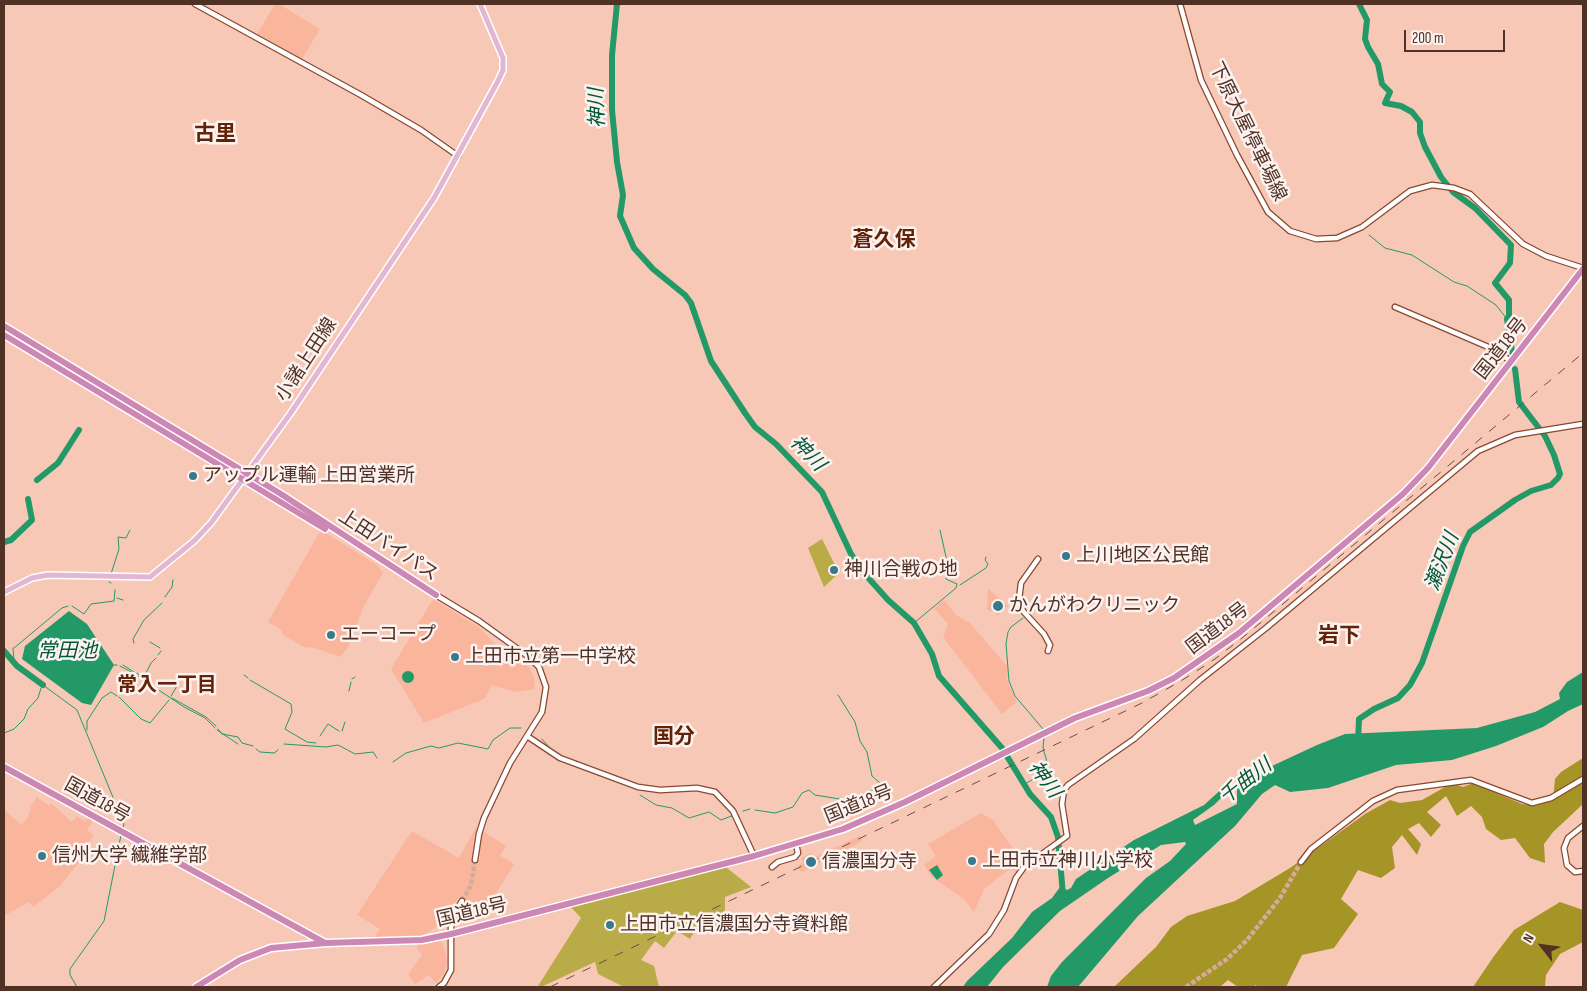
<!DOCTYPE html>
<meta charset="utf-8">
<style>
body{margin:0}
#map{position:relative;width:1587px;height:991px;overflow:hidden;background:#f8c8b7;font-family:"Sofia Sans Condensed",sans-serif}
canvas{display:block}
.frame{position:absolute;inset:0;border:5px solid #503126;pointer-events:none}
.north{position:absolute;left:1517px;top:921px;width:50px;height:50px;-webkit-text-stroke:4px #fcf3f0;paint-order:stroke;rotate:300deg;font-size:14px;font-weight:700;line-height:20px;text-align:center;color:#503126}
.north::after{content:'';display:block;margin:auto;width:18px;height:22px;background:#503126;clip-path:polygon(50% 0,100% 100%,50% 72%,0 100%)}
.scale{position:absolute;left:1404px;top:30px;width:101px;height:22px;box-sizing:border-box;border:2px solid #503126;border-top:0;padding-left:6px;font-size:15px;line-height:18px;white-space:nowrap;color:#503126;-webkit-text-stroke:4px #fcf3f0;paint-order:stroke}
</style>
<div id="map">
<canvas width="1587" height="991"></canvas>
<div class="frame"></div>
<div class="north">N</div>
<div class="scale">200 m</div>
</div>
<script>
const g = document.querySelector('canvas').getContext('2d');
g.lineJoin = 'round';
function paint(path, color) { g.fillStyle = color; g.fill(path, 'evenodd'); }
const shape = rows => new Path2D(rows.map(r => 'M' + r).join(''));
function strokePath(path, color, width, dash) { g.strokeStyle = color; g.lineWidth = width; g.lineCap = dash ? 'butt' : 'round'; g.setLineDash(dash || []); g.stroke(path); }
function label(font, color, halo, rows, align = 'center') {
  g.font = font + ' "Sofia Sans Condensed","Noto Sans JP",sans-serif'; g.lineWidth = 5; g.setLineDash([]); g.textBaseline = 'middle'; g.strokeStyle = halo; g.fillStyle = color; for (const [text, x, y, turn = 0] of rows) {
    g.save(); g.translate(x, y); g.rotate((+turn || 0) * Math.PI / 180); g.textAlign = isNaN(turn) ? turn : align; if (halo) g.strokeText(text, 0, 0); g.fillText(text, 0, 0); g.restore();
  }
}
paint(shape([
 [275,4,279,4,320,29,302,59,257,34],
 [321,530,377,565,383,573,364,606,347,649,340,657,315,648,304,647,282,634,282,630,268,622],
 [988,589,1008,606,997,616,994,611,990,611,987,609],
 [433,599,479,627,497,646,529,667,534,678,535,689,515,692,492,685,484,699,424,723,391,669],
 [944,600,956,615,970,623,1008,667,1007,680,1017,702,1002,714,943,637,948,624,934,608],
 [37,797,49,806,51,803,72,822,77,816,85,822,89,817,94,819,87,830,94,835,79,854,83,858,59,887,33,907,29,902,4,916,4,809,21,825,28,817,31,806],
 [981,813,993,820,1012,847,1020,868,1016,873,1011,868,984,889,974,912,964,899,932,877,924,865,936,856,928,844],
 [478,824,473,843,472,860,480,860,479,849,483,831,506,846,500,856,514,864,481,919,467,921,459,916,466,903,459,898,438,926,422,936,374,938,380,929,357,915,412,831,459,858],
 [860,836,862,841,802,872,800,871,798,866,803,862,801,858,811,853,813,858],
 [441,941,446,954,447,963,444,974,436,983,429,975,415,984,408,974,422,955,416,947,420,943]
]), '#fab59d');
paint(shape([
 [822,539,839,573,824,587,808,548],
 [722,864,751,887,725,897,725,910,714,930,700,922,690,939,677,931,664,948,655,941,641,960,654,966,659,987,624,987,598,974,595,962,543,986,538,986,581,918,569,905]
]), '#baab49');
paint(shape([
 [1583,758,1583,804,1553,832,1544,844,1545,863,1530,858,1515,838,1501,840,1486,829,1482,817,1471,806,1457,816,1446,796,1427,812,1441,825,1431,837,1419,823,1408,829,1421,844,1417,855,1402,835,1392,847,1395,868,1381,878,1358,870,1341,899,1358,914,1334,948,1302,955,1286,987,1258,987,1255,985,1254,987,1238,987,1228,980,1220,987,1114,987,1156,947,1171,927,1187,916,1235,901,1290,868,1365,814,1390,800,1400,803,1422,800,1452,783,1463,787,1473,783,1522,804,1535,806,1553,800,1555,779,1561,772],
 [1560,902,1583,910,1583,942,1560,954,1546,975,1545,987,1473,987,1494,956,1514,930]
]), '#a59426');
paint(shape([
 [69,611,87,624,114,665,91,705,82,703,22,659,25,646],
 '402 677a6 6 0 1 1 12 0a6 6 0 1 1-12 0Z',
 [1583,672,1583,704,1568,711,1543,727,1496,746,1452,760,1396,765,1328,788,1290,792,1275,785,1262,794,1235,826,1138,916,1078,987,1047,987,1051,976,1062,962,1146,878,1170,861,1186,844,1185,842,1161,845,1108,878,1060,911,1003,967,987,987,963,987,967,981,1012,938,1032,912,1052,898,1060,887,1067,890,1071,888,1076,879,1134,840,1204,805,1226,785,1231,788,1214,805,1193,820,1195,825,1237,804,1237,786,1272,766,1317,745,1345,734,1477,728,1535,712,1560,699,1559,693,1567,682],
 [937,865,943,875,937,880,929,870]
]), '#249968');
strokePath(shape([
 [1369,235,1385,248,1412,255,1454,282,1467,286,1496,305,1507,319],
 [111,574,119,549,118,537,126,538,130,530],
 [109,582,111,583],
 [960,585,986,568,988,564,985,560,986,557],
 [165,597,172,587,173,580],
 [117,598,123,600],
 [72,606,84,614,91,604,114,601,115,590],
 [1023,618,1011,627,1008,632,1006,644,1009,681,1015,696,1043,729],
 [914,623,956,588,957,584,946,579,948,566,940,530],
 [150,642,160,648],
 [134,643,133,639,144,620,162,603],
 [13,648,14,660,19,667],
 [14,648,62,608,68,606],
 [158,655,161,651],
 [114,665,117,665],
 [123,665,134,672],
 [120,666,133,673],
 [136,673,144,677,151,663,156,658],
 [135,674,184,707,205,718,215,728],
 [244,675,248,678],
 [352,679,355,677],
 [250,680,291,704,292,712,285,729,307,742,316,743],
 [43,685,77,710,124,824,123,828],
 [349,691,351,682],
 [171,696,177,686],
 [119,697,141,719,150,723,169,700],
 [172,698,206,717,216,726],
 [218,729,222,734,238,737,242,743,253,746],
 [87,730,87,721,102,698,111,692,117,696],
 [217,730,238,744],
 [342,731,345,722],
 [4,733,14,729,24,719,28,709,38,698,41,688],
 [320,736,328,724,339,731],
 [534,737,537,740],
 [542,739,550,748],
 [284,744,326,747,338,745,355,754,373,752,377,758],
 [256,749,260,752,274,753,278,750],
 [393,762,406,753,431,746,439,748,458,743,488,749,493,740,510,728,521,728],
 [1025,784,1042,774,1048,765,1043,748,1044,738],
 [640,795,656,805,672,808,689,818,709,812,721,820,734,815],
 [755,810,775,813,793,807,802,793,809,790,815,795,846,800,879,788,881,784,872,776,867,752,860,741,855,722,838,695],
 [743,811,750,809],
 [77,987,70,975,70,969,104,921,121,835]
]), '#249968', 1);
strokePath(shape([
 [617,4,612,55,612,110,617,162,623,195,620,216,634,248,653,269,685,295,691,303,711,361,745,413,755,427,776,444,822,492,851,554,863,572,888,600,914,623,932,654,939,676,1002,748,1030,794,1051,817,1058,837,1063,895],
 [1359,4,1367,20,1365,39,1368,47,1378,64,1382,84,1390,92,1385,103,1401,106,1412,112,1420,122,1420,133,1425,147,1441,177,1453,192,1475,208,1511,245,1510,263,1495,283,1509,300,1509,316,1507,319,1512,352],
 [37,480,58,463,79,430],
 [4,542,11,540,32,520,28,499],
 [4,651,17,666,43,685],
 [1358,742,1359,719,1374,709,1398,698,1410,685,1422,663,1463,546,1470,532,1515,500,1531,491,1551,485,1558,478,1560,474,1554,455,1545,436,1519,402,1515,369]
]), '#249968', 6);
strokePath(shape([
 [462,901,471,885,475,860],
 [1186,987,1227,959,1247,940,1280,898,1301,862]
]), '#d6aa9a', 4.5, [4.5, 2]);
const secondary = shape([
 [195,4,361,95,421,130,458,156],
 [1180,4,1201,80,1237,155,1268,212,1290,231,1316,239,1337,238,1362,227,1410,191,1432,185,1440,186,1454,188,1470,194,1523,244,1546,256,1583,268],
 [1395,307,1493,349,1512,362],
 [1038,559,1021,583,1019,600,1023,611,1044,634,1050,645,1048,651],
 [436,595,479,621,529,657,539,667,546,687,542,712,510,763,484,818,479,834,475,860],
 [527,736,560,758,638,787,660,790,697,788,715,792,733,811,754,856],
 [1583,826,1568,838,1564,848,1567,865,1575,872,1583,871],
 [1301,862,1311,849,1373,801,1397,790,1471,780,1532,803,1551,798,1583,779],
 [772,867,778,862,795,857,798,853,796,844],
 [439,987,444,983,451,970,451,927,454,914,462,901],
 [934,987,989,934,1004,910,1016,878,1024,867,1067,836,1062,804,1064,790,1068,785,1134,739,1200,680,1266,628,1478,451,1515,435,1583,424]
]);
const primary = shape([
 [4,592,32,578,48,575,150,577,194,541,211,523,290,414,434,198,498,81,503,70,503,58,480,4]
]);
const highway = shape([
 [4,326,281,494,436,595],
 [4,335,325,529],
 [4,767,325,943],
 [196,987,240,960,271,948,326,943,422,940,451,934,754,856,843,829,905,802,1075,718,1148,691,1174,678,1239,633,1403,494,1428,468,1583,269]
]);
strokePath(secondary, '#8b482f', 7);
strokePath(primary, '#fff', 8);
strokePath(highway, '#fff', 9);
strokePath(secondary, '#fff', 4.5);
strokePath(primary, '#e1b7d3', 5);
strokePath(highway, '#cd87b5', 6);
strokePath(shape([
 [550,987,1142,703,1181,681,1215,659,1247,634,1583,353]
]), '#6f4d41', 1, [9, 9]);
for (const [x, y, r, color] of [
 [193,476,5,"#38798c"],
 [1066,556,5,"#38798c"],
 [834,570,5,"#38798c"],
 [998,606,6,"#38798c"],
 [331,635,5,"#38798c"],
 [455,657,5,"#38798c"],
 [42,856,5,"#38798c"],
 [972,861,5,"#38798c"],
 [811,862,6,"#38798c"],
 [610,925,5,"#38798c"]
]) { const dot = new Path2D(); dot.arc(x, y, r, 0, 2 * Math.PI); g.fillStyle = color; g.fill(dot); strokePath(dot, '#fcf3f0', 2); }
label('19px', '#503126', '#fcf3f0', [
 ["下原大屋停車場線",1247,132,64],
 ["国道18号",1502,349,-52],
 ["小諸上田線",307,360,-57],
 ["上田バイパス",388,546,33],
 ["国道18号",1218,629,-37],
 ["国道18号",97,801,29],
 ["国道18号",859,805,-22],
 ["国道18号",472,913,-13]
]);
label('19px', '#503126', '#fcf3f0', [
 ["アップル運輸 上田営業所",203,476],
 ["上川地区公民館",1076,556],
 ["神川合戦の地",844,570],
 ["かんがわクリニック",1009,606],
 ["エーコープ",341,635],
 ["上田市立第一中学校",465,657],
 ["信州大学 繊維学部",52,856],
 ["上田市立神川小学校",982,861],
 ["信濃国分寺",822,862],
 ["上田市立信濃国分寺資料館",620,925]
], 'left');
label('italic 20px', '#005938', '#fcf3f0', [
 ["神川",598,108,-92],
 ["神川",807,454,46],
 ["瀬沢川",1443,562,-69],
 ["常田池",67,652],
 ["神川",1044,780,54],
 ["千曲川",1246,782,-38]
]);
label('bold 20px', '#632309', '#fcf3f0', [
 ["常入一丁目",167,686]
]);
label('bold 21px', '#632309', '#fcf3f0', [
 ["古里",215,135],
 ["蒼久保",884,241],
 ["岩下",1339,637],
 ["国分",674,738]
]);
</script>
